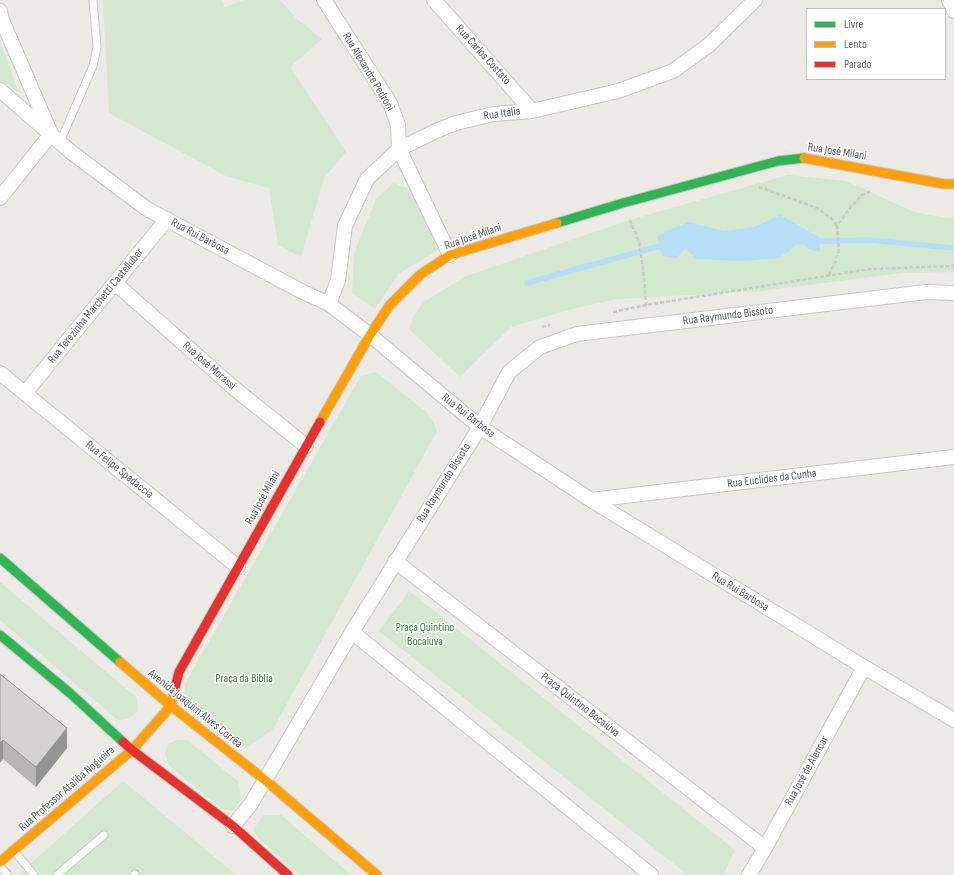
<!DOCTYPE html>
<meta charset="utf-8">
<style>
body{margin:0}
#map{position:relative;width:954px;height:875px;overflow:hidden;background:#ebeae5;font-family:"Sofia Sans Condensed",sans-serif}
canvas{display:block}
.legend{position:absolute;left:806px;top:8px;width:140px;height:72px;box-sizing:border-box;background:#fff;border:1px solid #bdbfc1;margin:0;padding:5px 7px;list-style:none;font-size:12px;color:#5a5f64}
.legend li{display:flex;align-items:center;gap:8px;height:20px}
.legend b{width:20px;border:1px solid #bdbfc1}
</style>
<div id="map">
<canvas width="954" height="875"></canvas>
<ul class="legend">
<li><b style="height:5px;background:#30b455"></b>Livre</li>
<li><b style="height:5px;background:#ff9f0a"></b>Lento</li>
<li><b style="height:5px;background:#e5322d"></b>Parado</li>
</ul>
</div>
<script>
const g = document.querySelector('canvas').getContext('2d');
g.lineJoin = 'round';
function paint(path, color) { g.fillStyle = color; g.fill(path, 'evenodd'); }
const shape = rows => new Path2D(rows.map(r => 'M' + r).join(''));
function strokePath(path, color, width, dash) { g.strokeStyle = color; g.lineWidth = width; g.lineCap = dash ? 'butt' : 'round'; g.setLineDash(dash || []); g.stroke(path); }
function label(font, color, halo, rows, align = 'center') {
  g.font = font + ' "Sofia Sans Condensed",sans-serif'; g.lineWidth = 3; g.setLineDash([]); g.textBaseline = 'middle'; g.strokeStyle = halo; g.fillStyle = color; for (const [text, x, y, turn = 0] of rows) {
    g.save(); g.translate(x, y); g.rotate((+turn || 0) * Math.PI / 180); g.textAlign = isNaN(turn) ? turn : align; if (halo) g.strokeText(text, 0, 0); g.fillText(text, 0, 0); g.restore();
  }
}
paint(shape([
 [103,0,221,0,225,7,245,0,280,0,296,18,322,39,290,67,346,152,324,178,301,257,278,245,269,188,226,176,109,113],
 [0,43,7,59,18,92,0,79],
 [788,175,846,181,914,212,947,218,954,218,954,272,902,273,761,291,617,299,568,310,511,327,460,377,409,329,414,315,424,302,464,277,626,221],
 [394,183,411,190,438,250,398,274,375,309,352,293,354,253,376,199],
 [376,372,426,412,432,420,437,431,273,729,247,748,223,737,187,709,185,684,361,376],
 [0,582,137,698,138,711,129,718,119,721,0,620],
 [409,591,735,850,723,875,688,875,379,631],
 [177,740,187,740,239,782,241,799,235,810,222,809,169,765,165,754,168,744],
 [123,781,236,875,18,875],
 [264,815,281,815,351,875,301,875,259,839,253,830]
]), '#d2e8cf');
paint(shape([
 [780,215,819,237,820,252,809,249,799,241,788,252,778,258,741,261,697,259,686,249,676,258,662,256,657,236,688,222,724,231,754,227]
]), '#b7def7');
strokePath(shape([
 [791,242,868,240,954,248],
 [527,283,667,244]
]), '#b7def7', 5.5);
const lane = shape([
 [60,142,93,66,97,47,93,0],
 [15,852,34,875],
 [0,867,8,875],
 [57,875,104,835],
 [134,875,135,874]
]);
const street = shape([
 [324,0,390,103,398,125,399,149,450,255],
 [434,0,532,111],
 [949,0,954,11],
 [0,11,2,20,51,134,0,198],
 [0,90,71,152,147,209,301,291,329,304,370,335,480,427,591,500,864,667,954,720],
 [115,283,235,389,306,446],
 [329,304,338,280,345,226,367,179,399,149,436,131,456,123,493,114,532,111,618,91,673,71,709,45,755,0],
 [0,373,238,567],
 [25,393,167,219],
 [591,500,954,457],
 [395,561,765,848],
 [352,632,651,875],
 [233,826,251,804,352,632,480,427,509,372,540,347,577,334,926,292,954,293],
 [749,875,765,848,864,667]
]);
const fast = shape([
 [557,223,623,203,778,161,804,158],
 [0,558,120,662],
 [0,635,71,694,123,742]
]);
const slow = shape([
 [804,158,944,184,954,184],
 [320,422,370,335,389,306,421,274,450,255,557,223],
 [120,662,171,706,265,780,377,875],
 [0,862,132,750,171,706,174,692]
]);
const jam = shape([
 [174,692,179,672,320,422],
 [123,742,132,750,233,826,288,875]
]);
strokePath(lane, '#c8c8c7', 9);
strokePath(street, '#c8c8c7', 16);
strokePath(fast, '#c7c7c6', 11);
strokePath(slow, '#c7c7c6', 11);
strokePath(jam, '#c7c7c6', 11);
strokePath(shape([
 [759,187,817,208,831,218,837,226],
 [630,220,639,242,644,276,646,305],
 [829,275,835,263,839,250,837,226,849,209,862,195,871,191],
 [613,312,646,305,870,269,954,266],
 [542,327,550,325]
]), '#c7ccc9', 2.5, [4, 2]);
strokePath(lane, '#fcfcfb', 7);
strokePath(street, '#fcfcfb', 14);
strokePath(fast, '#30b455', 9);
strokePath(slow, '#ff9f0a', 9);
strokePath(jam, '#e5322d', 9);
paint(shape([
 [0,674,67,748,36,787,3,759]
]), '#b6b5b3');
paint(shape([
 [67,728,67,748,36,787,36,767],
 [3,740,3,759,0,763,0,743]
]), '#949492');
const building = shape([
 [0,674,67,728,36,767,3,740,0,743,0,674]
]);
paint(building, '#d4d3d0');
strokePath(building, '#949492', 1);
label('12px', '#5a5f64', '#fff', [
 ["Rua Carlos Costato",483,55,48],
 ["Rua Alexandre Pedroni",368,72,59],
 ["Rua Itália",502,114,-8],
 ["Rua José Milani",837,152,9],
 ["Rua Rui Barbosa",200,237,28],
 ["Rua José Milani",473,237,-19],
 ["Rua Terezinha Marchetti Castelluber",96,306,-51],
 ["Rua Raymundo Bissoto",728,316,-7],
 ["Rua José Morassi",209,366,41],
 ["Rua Rui Barbosa",468,416,38],
 ["Rua Felipe Spadaccia",119,470,39],
 ["Rua Euclides da Cunha",772,479,-7],
 ["Rua Raymundo Bissoto",444,483,-58],
 ["Rua José Milani",263,498,-61],
 ["Rua Rui Barbosa",740,592,31],
 ["Praça Quintino Bocaiúva",580,705,38],
 ["Avenida Joaquim Alves Corrêa",195,709,39],
 ["Rua José de Alencar",807,771,-61],
 ["Rua Professor Ataliba Nogueira",67,789,-41]
]);
label('12px', '#308432', '#fff', [
 ["Praça Quintino",425,628],
 ["Bocaiuva",425,642],
 ["Praça da Bíblia",244,679]
]);
</script>
